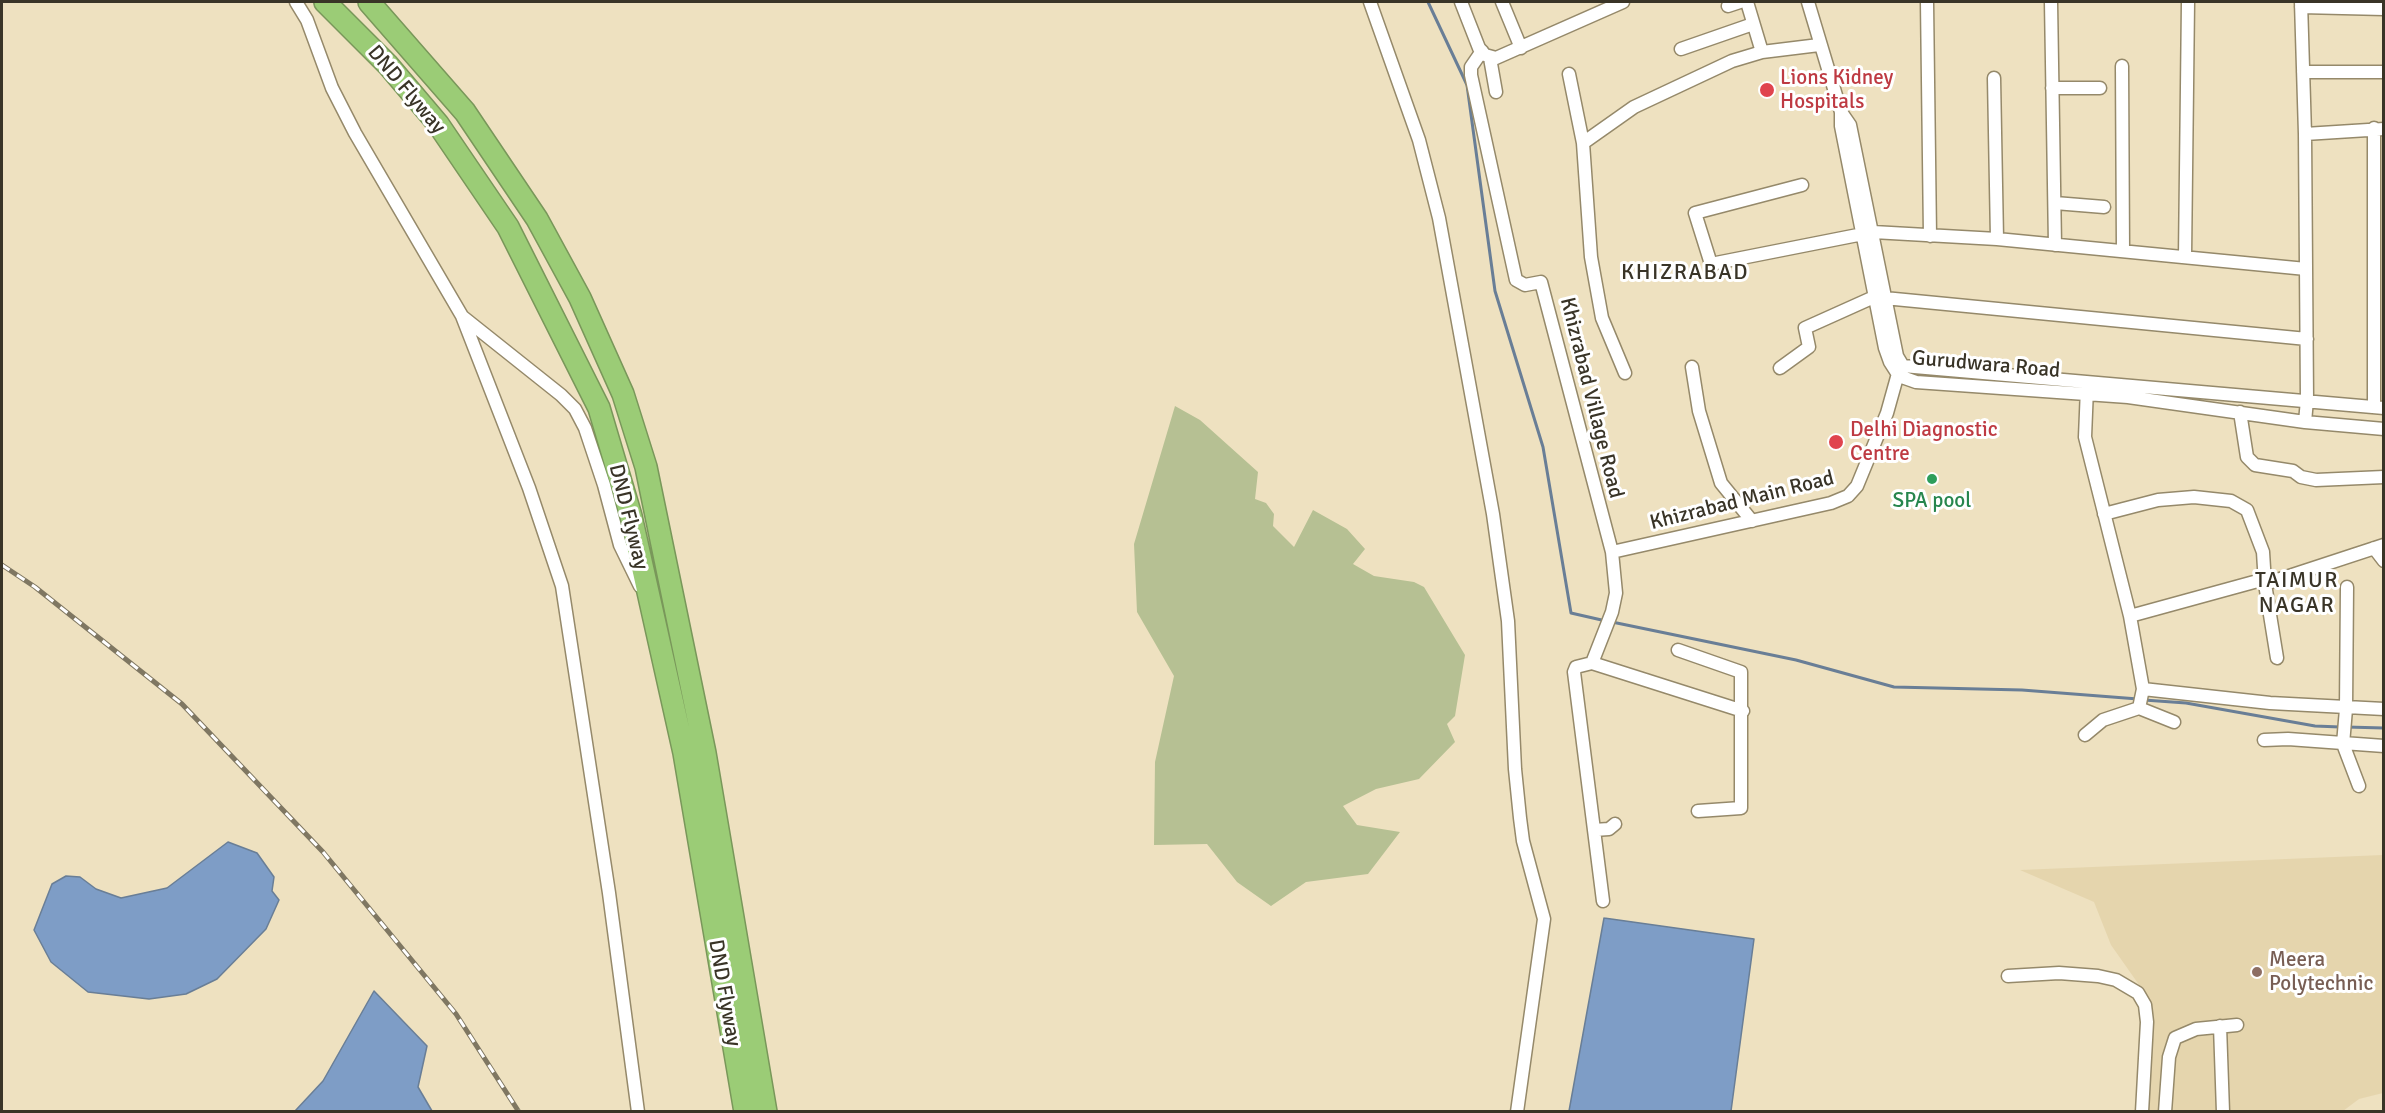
<!DOCTYPE html>
<style>
body{margin:0}
#map{position:relative;width:2385px;height:1113px;overflow:hidden;background:#eee1c0;font-family:Signika,sans-serif}
canvas{display:block}
.frame{position:absolute;inset:0;border:3px solid #393427;pointer-events:none}
</style>
<div id="map">
<canvas width="2385" height="1113"></canvas>
<div class="frame"></div>
</div>
<script>
const g = document.querySelector('canvas').getContext('2d');
g.lineJoin = 'round';
function paint(path, color) { g.fillStyle = color; g.fill(path, 'evenodd'); }
const shape = rows => new Path2D(rows.map(r => 'M' + r).join(''));
function strokePath(path, color, width, dash) { g.strokeStyle = color; g.lineWidth = width; g.lineCap = dash ? 'butt' : 'round'; g.setLineDash(dash || []); g.stroke(path); }
function label(font, color, halo, rows, align = 'center') {
  g.font = font + ' Signika,sans-serif'; g.lineWidth = 6; g.setLineDash([]); g.textBaseline = 'middle'; g.strokeStyle = halo; g.fillStyle = color; for (const [text, x, y, turn = 0] of rows) {
    g.save(); g.translate(x, y); g.rotate((+turn || 0) * Math.PI / 180); g.textAlign = isNaN(turn) ? turn : align; if (halo) g.strokeText(text, 0, 0); g.fillText(text, 0, 0); g.restore();
  }
}
paint(shape([
 [2383,855,2383,1093,2359,1099,2343,1111,2144,1111,2152,1031,2149,999,2111,945,2094,902,2020,870]
]), '#e5d5ad');
paint(shape([
 [1175,406,1200,420,1258,472,1255,499,1266,503,1274,514,1273,526,1294,547,1313,510,1347,529,1365,549,1353,564,1374,576,1414,582,1424,587,1465,655,1455,716,1447,724,1455,742,1419,779,1376,789,1343,806,1357,825,1400,832,1368,874,1306,882,1271,906,1237,882,1207,844,1154,845,1155,762,1174,676,1137,612,1134,544]
]), '#b6c093');
const water = shape([
 [228,842,257,853,274,877,272,891,279,900,266,929,217,979,186,994,149,999,88,992,51,962,34,930,52,884,66,876,80,877,96,889,121,898,167,888,228,842],
 [1604,918,1754,939,1731,1111,1569,1111,1604,918],
 [374,991,427,1046,418,1087,432,1111,295,1111,323,1081,374,991]
]);
paint(water, '#7e9dc6');
strokePath(water, '#697e96', 1.5);
strokePath(shape([
 [1428,2,1467,85,1495,291,1543,447,1571,613,1606,621],
 [1612,622,1796,660,1894,687,2022,690,2138,699],
 [2144,700,2186,703,2315,726,2340,727],
 [2346,727,2384,728]
]), '#697e96', 3);
const minor = shape([
 [296,2,307,20,332,88,355,133,462,316,529,488,562,586,609,893,638,1112],
 [1370,2,1419,140,1439,218,1493,514,1508,621,1515,769,1520,818,1523,841,1544,919,1517,1112],
 [1461,2,1479,48,1485,55,1496,58,1623,2],
 [1502,2,1521,48],
 [1747,2,1762,52],
 [1808,2,1841,112,1841,126,1885,348,1890,362,1899,376,1916,382,2128,397,2305,422,2384,429],
 [1927,2,1930,236],
 [2051,2,2055,245],
 [2301,2,2305,134,2307,400,2305,422],
 [1728,6,1740,2],
 [2301,7,2384,9],
 [1681,49,1753,24],
 [1482,51,1471,67,1471,75,1516,280,1525,285,1541,282,1612,552,1616,593,1612,612,1592,663,1576,667,1574,672,1603,901],
 [1490,58,1496,92],
 [2122,66,2123,251],
 [2303,72,2384,72],
 [1569,74,1583,143,1591,257,1602,318,1625,373],
 [1994,78,1997,239],
 [2052,88,2100,88],
 [1841,112,1850,125,1897,356,1903,366,2384,408],
 [2305,134,2384,129],
 [1583,143,1634,107,1732,61,1762,52,1819,45],
 [1802,185,1695,213,1711,264,1873,232,1997,239,2306,269],
 [2055,203,2104,207],
 [2185,257,2188,2],
 [463,317,561,395,575,409,585,428,604,485,620,545,640,586],
 [1692,367,1699,411,1721,483,1752,521],
 [1780,368,1809,347,1805,328,1874,297,2307,339],
 [2087,388,2085,437,2130,616,2143,689,2139,708],
 [2374,407,2374,128],
 [2240,412,2247,457,2255,465,2293,471,2301,477,2316,480,2384,477],
 [2104,514,2158,500,2194,497,2231,501,2247,510,2263,552,2265,584,2277,658],
 [2374,548,2384,561],
 [1612,552,1831,503,1848,496,1857,486,1887,413,1899,370],
 [2265,584,2384,545],
 [2347,587,2346,709,2343,744,2359,786],
 [2130,616,2265,579],
 [1678,650,1741,672,1741,808,1698,811],
 [1592,663,1743,711],
 [2143,689,2270,703,2384,709],
 [2085,735,2103,720,2139,708,2174,722],
 [2264,740,2288,739,2384,746],
 [1594,830,1609,829,1615,824],
 [2008,976,2059,973,2098,976,2116,980,2138,993,2145,1005,2147,1022,2142,1112],
 [2220,1026,2223,1112],
 [2165,1112,2169,1057,2175,1038,2196,1029,2237,1025]
]);
const motorway = shape([
 [325,2,388,65,438,124,508,227,599,408,631,516,684,753,745,1112],
 [369,2,465,112,537,219,580,298,623,394,646,467,705,753,766,1112]
]);
strokePath(minor, '#95896a', 15);
strokePath(motorway, '#79975a', 24);
strokePath(minor, '#fff', 12);
strokePath(motorway, '#9bcc76', 21);
const rail = shape([
 [2,565,35,587,182,704,323,852,456,1014,519,1112]
]);
strokePath(rail, '#7f7762', 5);
strokePath(rail, '#fff', 3, [9]);
for (const [x, y, r, color] of [
 [1767,90,8,"#e0444e"],
 [1836,442,8,"#e0444e"],
 [1932,479,6,"#2e9e5b"],
 [2257,972,6,"#8d6e63"]
]) { const dot = new Path2D(); dot.arc(x, y, r, 0, 2 * Math.PI); g.fillStyle = color; g.fill(dot); strokePath(dot, '#fff', 2); }
label('21px', '#be3a42', '#fff', [
 ["Lions Kidney",1780,78],
 ["Hospitals",1780,102],
 ["Delhi Diagnostic",1850,430],
 ["Centre",1850,454]
], 'left');
label('21px', '#393427', '#fff', [
 ["DND Flyway",406,90,50],
 ["Gurudwara Road",1986,365,5],
 ["Khizrabad Village Road",1591,398,76],
 ["Khizrabad Main Road",1742,501,-14],
 ["DND Flyway",628,517,76],
 ["DND Flyway",724,993,80]
]);
label('21px', '#27864d', '#fff', [
 ["SPA pool",1932,501]
]);
label('21px', '#785e54', '#fff', [
 ["Meera",2269,960],
 ["Polytechnic",2269,984]
], 'left');
g.letterSpacing = '1.5px';
label('22px', '#393427', '#fff', [
 ["KHIZRABAD",1685,273],
 ["TAIMUR",2297,581],
 ["NAGAR",2297,606]
]);
g.letterSpacing = '0px';
</script>
